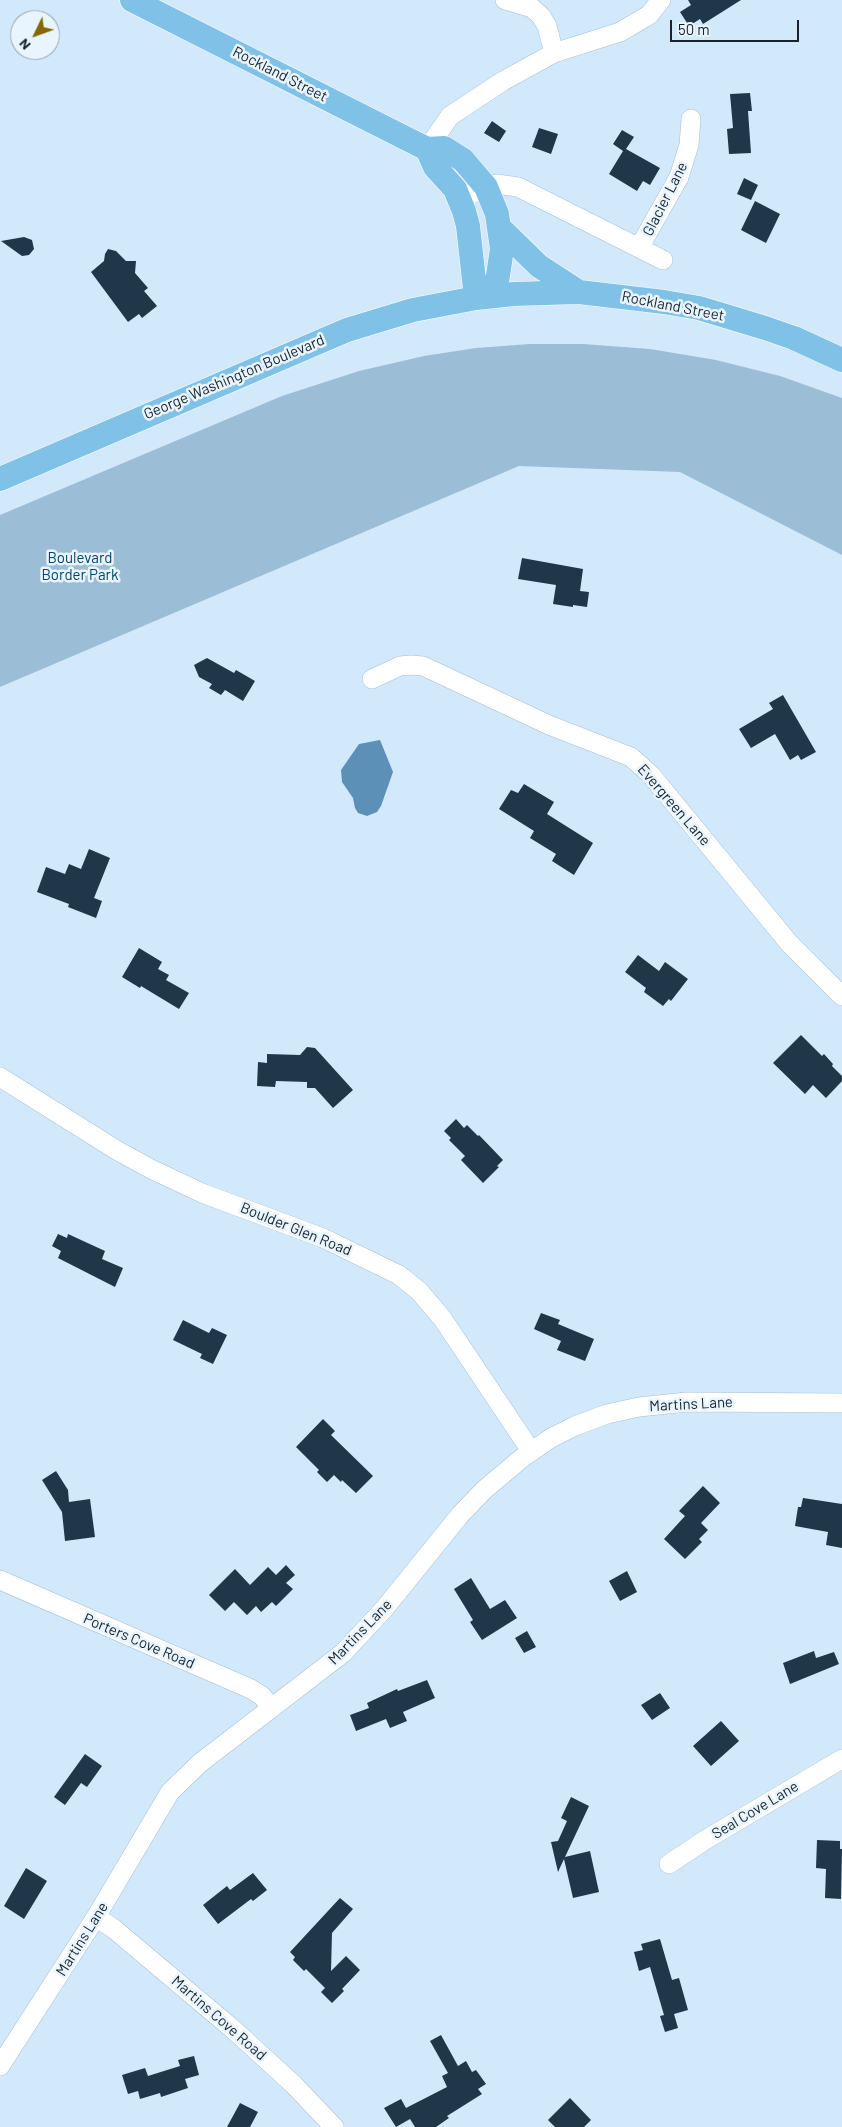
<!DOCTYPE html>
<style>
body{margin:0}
#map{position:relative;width:842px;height:2127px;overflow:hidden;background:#d2e9fc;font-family:Barlow,sans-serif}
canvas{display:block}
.north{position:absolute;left:10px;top:10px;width:50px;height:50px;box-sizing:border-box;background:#e9f5fe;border:1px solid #95a1aa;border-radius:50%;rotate:228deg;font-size:14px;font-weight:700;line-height:20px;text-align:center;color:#18232c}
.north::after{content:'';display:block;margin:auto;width:18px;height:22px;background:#836902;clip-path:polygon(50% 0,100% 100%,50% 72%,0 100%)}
.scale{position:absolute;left:670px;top:20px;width:129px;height:22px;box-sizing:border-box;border:2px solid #18232c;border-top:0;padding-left:6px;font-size:15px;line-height:18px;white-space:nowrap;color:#18232c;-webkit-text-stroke:4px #e9f5fe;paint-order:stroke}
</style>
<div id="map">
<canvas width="842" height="2127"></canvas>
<div class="north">N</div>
<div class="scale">50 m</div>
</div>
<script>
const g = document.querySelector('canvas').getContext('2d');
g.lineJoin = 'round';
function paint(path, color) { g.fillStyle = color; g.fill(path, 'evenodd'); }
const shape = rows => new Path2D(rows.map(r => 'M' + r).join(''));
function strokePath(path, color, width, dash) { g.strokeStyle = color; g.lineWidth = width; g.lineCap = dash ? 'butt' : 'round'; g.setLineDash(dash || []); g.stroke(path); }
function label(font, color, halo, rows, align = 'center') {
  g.font = font + ' Barlow,sans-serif'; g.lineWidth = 5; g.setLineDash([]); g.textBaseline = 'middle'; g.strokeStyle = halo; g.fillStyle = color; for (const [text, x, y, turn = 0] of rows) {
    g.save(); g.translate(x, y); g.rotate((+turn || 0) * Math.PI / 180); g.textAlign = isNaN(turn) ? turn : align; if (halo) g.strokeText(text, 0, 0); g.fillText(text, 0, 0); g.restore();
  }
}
paint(shape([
 [583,344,650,349,716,360,780,376,842,398,842,555,680,472,519,466,0,687,0,515,282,396,359,371,424,356,476,348,530,344]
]), '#9cbdd6');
paint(shape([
 [380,740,393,772,381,806,377,812,367,816,358,813,355,808,353,798,342,782,341,770,359,744]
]), '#5d90b6');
paint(shape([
 [688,0,741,0,703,24,700,19,689,26,680,12,691,5],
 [750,93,752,111,748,111,751,153,729,154,727,129,733,128,730,94],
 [492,121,506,131,499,142,484,133],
 [539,128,558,134,551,154,532,147],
 [622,130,634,137,626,149,660,168,650,185,643,181,637,191,609,174,623,151,613,144],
 [744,178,758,185,751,200,737,194],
 [755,201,780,214,766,243,741,230],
 [24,237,32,240,34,249,29,255,22,256,1,241],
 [108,249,116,251,126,261,136,261,135,273,148,288,144,291,157,306,142,318,139,314,128,322,91,272,104,261,105,254],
 [522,558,583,569,580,591,589,592,587,607,573,605,573,607,553,604,556,585,518,579],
 [207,658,234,673,236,670,255,681,243,701,225,690,221,695,209,688,212,684,199,677,194,665],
 [783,695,816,752,801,760,798,755,790,760,775,734,751,748,739,729,773,709,769,703],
 [524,784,554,802,547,814,593,843,574,875,552,861,556,854,530,838,534,831,499,809,511,790,518,793],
 [89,849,110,858,94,898,102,901,96,918,68,907,69,904,37,892,46,867,65,874,69,864,81,869],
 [139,948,162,962,158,969,169,975,166,980,189,993,179,1009,141,986,140,988,122,977],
 [638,955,659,971,665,962,688,979,671,1001,669,999,663,1006,644,992,646,988,625,972],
 [801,1035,822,1056,824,1054,833,1064,832,1066,842,1076,842,1081,826,1098,813,1085,805,1094,773,1063],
 [307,1047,315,1048,353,1090,333,1108,315,1088,307,1088,307,1082,276,1081,275,1087,257,1086,258,1062,267,1063,267,1054,300,1055],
 [456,1119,464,1128,467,1125,478,1136,479,1135,503,1160,497,1166,499,1167,483,1183,461,1160,465,1156,449,1140,451,1138,444,1131],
 [58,1234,67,1238,68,1234,105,1251,102,1259,123,1268,115,1287,58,1258,61,1251,52,1246],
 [541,1313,560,1320,558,1324,594,1339,585,1361,557,1350,561,1341,534,1329],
 [183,1320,209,1333,212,1328,227,1335,213,1364,200,1358,202,1354,173,1340],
 [323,1419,335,1431,331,1435,373,1476,356,1493,342,1480,341,1482,334,1475,327,1482,317,1472,319,1470,296,1447],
 [56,1471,68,1490,69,1502,90,1499,95,1537,65,1541,62,1512,42,1480],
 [703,1486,720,1503,701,1523,708,1530,699,1539,702,1542,685,1559,664,1539,685,1516,679,1511],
 [803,1498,842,1504,842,1548,826,1545,828,1532,795,1526,798,1507,801,1507],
 [286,1565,295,1575,286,1583,293,1589,276,1606,272,1602,261,1612,256,1606,247,1615,234,1602,225,1611,209,1595,235,1569,250,1585,268,1567,276,1575],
 [627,1571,637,1592,620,1601,609,1581],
 [471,1578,490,1609,505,1600,517,1618,482,1640,470,1622,473,1620,454,1589],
 [527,1631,536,1647,524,1653,515,1638],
 [814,1651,816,1658,834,1652,839,1664,790,1684,783,1663],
 [427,1680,435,1698,403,1712,407,1721,390,1728,386,1719,356,1731,350,1715,369,1708,367,1703,397,1689,398,1691],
 [660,1693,670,1708,652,1720,641,1705],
 [721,1721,739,1741,711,1766,693,1746],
 [85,1754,102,1766,87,1787,81,1783,65,1805,54,1797],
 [571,1797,589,1806,565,1857,590,1851,599,1892,573,1898,564,1859,558,1872,551,1842,558,1841,567,1821,561,1818],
 [817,1840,840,1841,840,1849,842,1849,841,1899,825,1898,826,1869,816,1868],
 [26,1868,47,1881,24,1919,4,1906],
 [253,1873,267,1890,253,1901,251,1899,218,1924,203,1905,227,1886,230,1890],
 [340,1898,353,1909,332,1933,331,1971,346,1956,360,1970,342,1989,344,1991,332,2003,321,1992,325,1988,306,1969,304,1971,293,1960,295,1957,290,1952],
 [660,1939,672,1980,679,1978,688,2010,674,2014,678,2028,665,2032,660,2016,664,2015,650,1967,639,1971,634,1952,643,1950,641,1944],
 [441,2035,458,2066,466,2061,472,2072,476,2070,486,2084,478,2089,482,2094,447,2116,449,2118,436,2127,415,2127,410,2119,396,2127,384,2108,401,2099,406,2108,447,2087,442,2076,448,2073,430,2041],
 [194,2056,199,2075,185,2079,188,2088,161,2097,160,2093,140,2099,138,2091,128,2094,122,2075,145,2068,148,2076,180,2066,178,2060],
 [570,2098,591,2120,584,2127,555,2127,548,2120],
 [240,2103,258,2112,250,2127,227,2127]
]), '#1f3749');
const minor = shape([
 [505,0,532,8,541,16,547,26,554,53],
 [427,149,450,116,503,81,554,53,620,32,649,15,661,0],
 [460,199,486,187,497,184,518,187,663,260],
 [639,248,679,177,689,145,691,119],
 [372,679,400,666,411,665,423,666,549,725,631,757,651,775,789,943,842,996],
 [0,1077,118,1151,151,1169,202,1193,323,1238,399,1275,419,1291,442,1318,531,1451],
 [0,1580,251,1689,262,1696,272,1708],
 [669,1864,705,1840,842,1759],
 [96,1917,114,1929,234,2030,294,2085,334,2127],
 [0,2066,96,1917,170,1792,200,1763,343,1653,384,1609,460,1515,484,1490,522,1458,551,1438,575,1426,607,1414,639,1407,687,1402,842,1403]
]);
const major = shape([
 [132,0,427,149,444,148,463,160,486,187,497,214,502,249,495,295],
 [427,149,435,167,455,189,464,211,468,226,476,298],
 [500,228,539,266,579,292],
 [0,479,347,330,413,310,476,298,514,294,579,292,664,302,699,308,765,328,794,338,842,360]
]);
strokePath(minor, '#a3bfd6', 20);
strokePath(major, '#fff', 25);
strokePath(minor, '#fff', 19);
strokePath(major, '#80c1e8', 24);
label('15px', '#18232c', '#e9f5fe', [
 ["Rockland Street",280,74,27],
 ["Glacier Lane",665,199,-63],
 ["Rockland Street",673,306,11],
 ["George Washington Boulevard",234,377,-23],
 ["Evergreen Lane",674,805,49],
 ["Boulder Glen Road",296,1229,22],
 ["Martins Lane",691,1404,-3],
 ["Martins Lane",360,1632,-46],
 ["Porters Cove Road",139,1641,23],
 ["Seal Cove Lane",755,1810,-31],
 ["Martins Lane",82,1939,-58],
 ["Martins Cove Road",219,2018,41]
]);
label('15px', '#004469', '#e9f5fe', [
 ["Boulevard",80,558],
 ["Border Park",80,575]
]);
</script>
